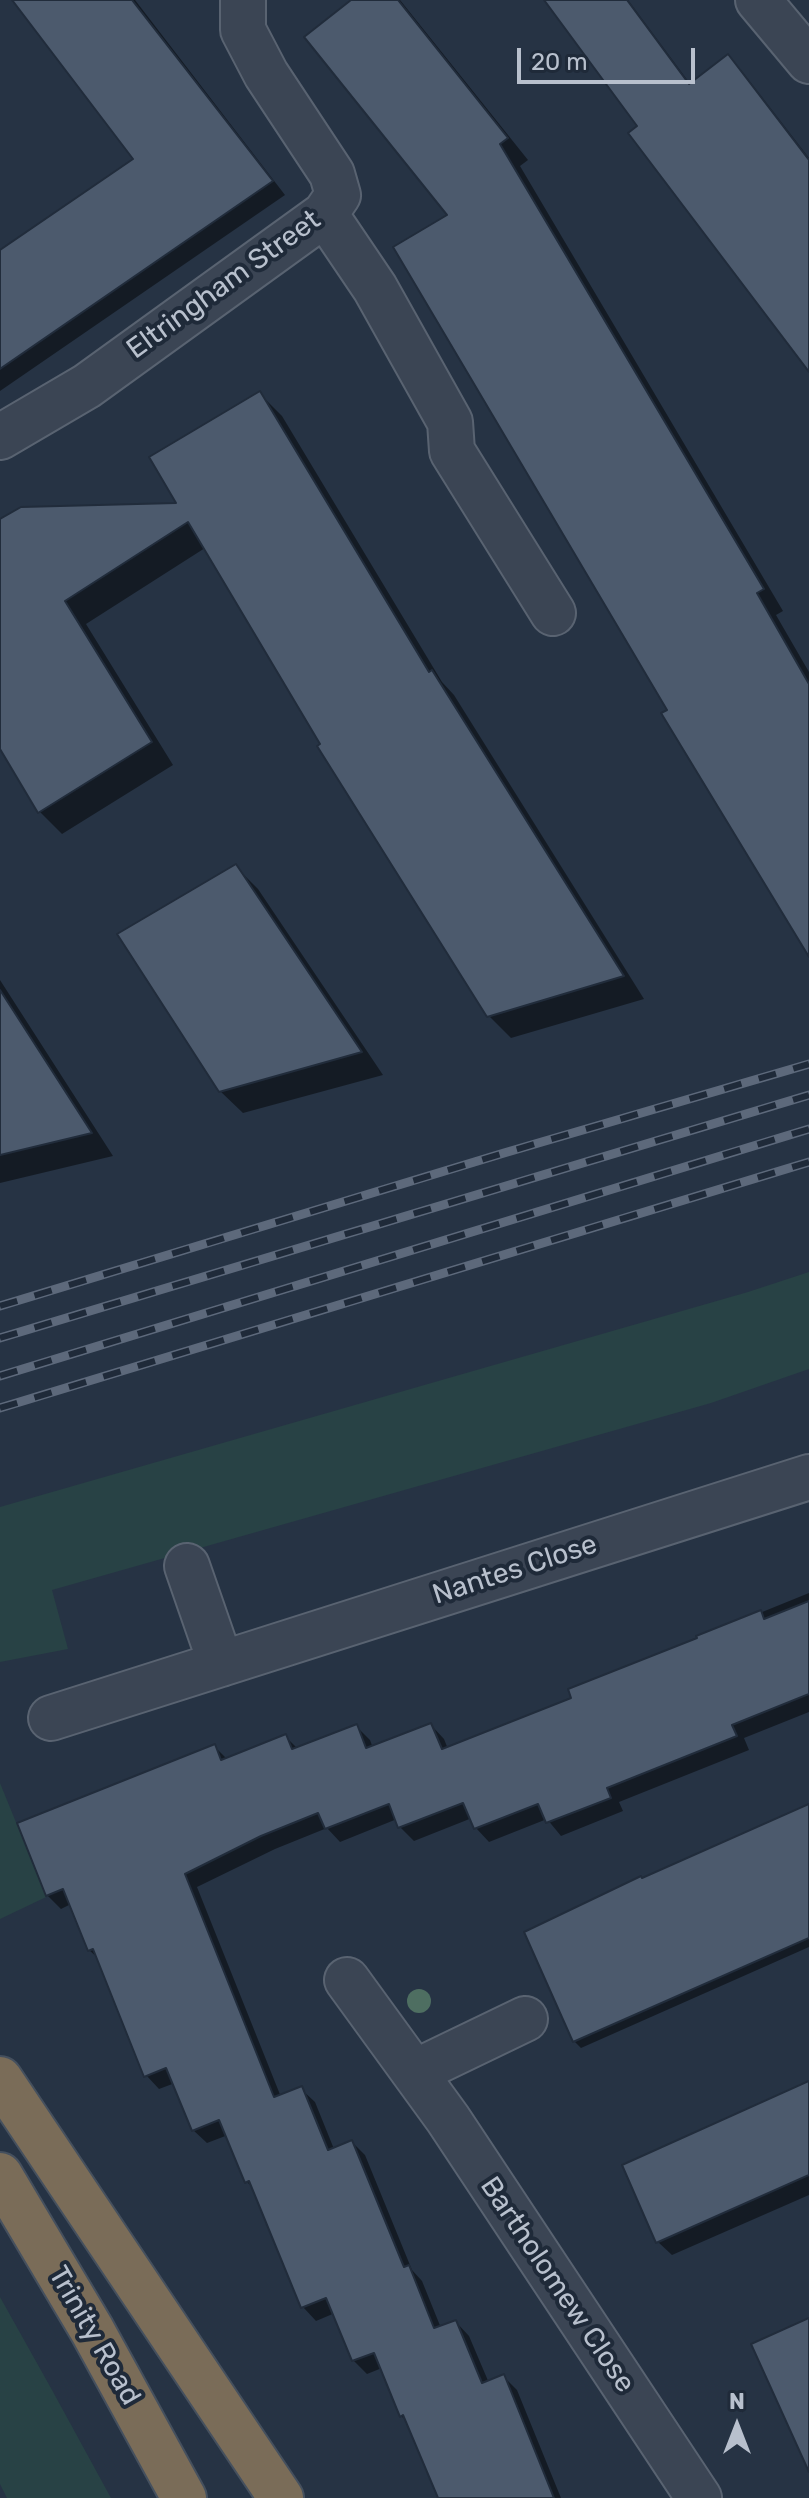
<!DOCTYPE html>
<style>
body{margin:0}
#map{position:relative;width:809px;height:2498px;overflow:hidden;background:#263344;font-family:Rubik,sans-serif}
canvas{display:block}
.north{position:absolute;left:697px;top:2386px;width:80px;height:80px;-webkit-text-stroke:6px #1f2a39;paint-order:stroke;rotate:0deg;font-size:22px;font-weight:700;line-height:32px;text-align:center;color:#b8c0cd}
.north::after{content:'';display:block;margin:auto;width:28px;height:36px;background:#b8c0cd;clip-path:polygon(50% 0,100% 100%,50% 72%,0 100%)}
.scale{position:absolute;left:517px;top:48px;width:178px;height:36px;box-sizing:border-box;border:4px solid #b8c0cd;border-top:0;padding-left:10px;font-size:24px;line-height:28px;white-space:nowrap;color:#b8c0cd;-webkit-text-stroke:6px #1f2a39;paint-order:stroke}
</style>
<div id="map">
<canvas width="809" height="2498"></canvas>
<div class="north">N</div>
<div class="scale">20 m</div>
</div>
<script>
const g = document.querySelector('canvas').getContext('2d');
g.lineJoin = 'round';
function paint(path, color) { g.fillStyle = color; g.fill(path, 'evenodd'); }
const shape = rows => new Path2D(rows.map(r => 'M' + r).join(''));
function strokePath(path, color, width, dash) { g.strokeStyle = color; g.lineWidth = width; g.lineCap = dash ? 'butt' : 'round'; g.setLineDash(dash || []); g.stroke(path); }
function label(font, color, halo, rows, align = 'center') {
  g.font = font + ' Rubik,sans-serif'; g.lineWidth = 8; g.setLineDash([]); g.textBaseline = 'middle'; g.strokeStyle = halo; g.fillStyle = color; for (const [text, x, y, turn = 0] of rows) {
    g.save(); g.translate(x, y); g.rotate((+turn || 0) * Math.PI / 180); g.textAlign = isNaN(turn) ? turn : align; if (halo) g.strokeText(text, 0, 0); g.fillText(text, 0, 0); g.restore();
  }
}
paint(shape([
 [809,1272,809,1369,711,1403,52,1590,68,1649,0,1662,0,1507,748,1292],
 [0,1783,46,1896,63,1889,0,1919],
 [0,2297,52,2390,111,2498,7,2498,0,2484]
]), '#284245');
paint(shape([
 [49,0,135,0,285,195,0,391,0,253,136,159],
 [354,0,400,0,528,160,520,166,783,611,776,615,809,672,809,953,670,710],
 [546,0,628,0,691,85,728,57,741,70,809,158,809,370,640,126],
 [260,394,282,416,442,682,454,695,644,999,511,1038,489,1016,205,548,86,624,173,765,62,834,40,812,0,746,0,522,180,505],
 [236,867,258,889,383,1075,243,1113,220,1091],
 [0,980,113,1156,0,1183],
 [809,1593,809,1712,744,1738,749,1750,619,1802,623,1811,561,1836,547,1819,489,1842,476,1828,472,1818,414,1841,400,1827,397,1819,340,1842,327,1828,275,1849,197,1887,281,2097,301,2089,315,2102,334,2149,352,2142,365,2155,412,2270,422,2281,441,2328,456,2322,469,2336,489,2383,504,2377,517,2390,561,2498,440,2498,409,2423,401,2416,382,2368,367,2374,353,2360,335,2313,316,2321,303,2307,255,2190,247,2182,228,2135,207,2143,193,2130,175,2083,159,2089,146,2075,100,1960,89,1950,71,1904,61,1909,47,1895,215,1747,227,1759,285,1736,298,1749,356,1726,370,1740,373,1748,431,1725,444,1739,448,1749,574,1699,570,1690],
 [809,1807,809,1947,581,2048,574,2041,643,1880],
 [809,2084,809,2195,672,2255,658,2242]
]), '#0007');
const building = shape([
 [12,0,132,0,273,181,0,369,0,250,133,159,12,0],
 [351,0,398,0,508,138,500,144,764,589,757,593,809,684,809,957,661,713,667,710,393,247,447,215,304,37,351,0],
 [544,0,627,0,689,84,728,54,809,160,809,372,628,133,637,126,544,0],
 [260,391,429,672,432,670,624,976,487,1017,317,746,320,744,188,522,65,601,152,742,38,813,0,749,0,519,21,507,176,503,149,457,260,391],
 [236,864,362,1052,219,1092,117,934,236,864],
 [0,990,92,1133,0,1155,0,990],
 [809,1601,809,1694,732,1725,737,1736,607,1788,611,1798,546,1823,538,1804,474,1829,463,1803,398,1828,389,1804,325,1829,318,1813,261,1836,185,1874,274,2097,302,2086,328,2150,352,2140,404,2267,409,2265,434,2328,456,2320,482,2383,504,2374,554,2498,438,2498,403,2415,400,2417,374,2353,352,2361,326,2298,301,2308,249,2181,245,2183,219,2120,192,2131,166,2068,144,2077,93,1949,88,1951,63,1889,46,1896,17,1823,215,1744,221,1760,286,1734,292,1749,357,1724,366,1748,431,1723,442,1749,571,1698,568,1689,697,1638,696,1636,761,1610,764,1619,809,1601],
 [809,1804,809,1938,573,2042,524,1932,641,1876,642,1878,809,1804],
 [809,2081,809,2175,656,2243,622,2165,809,2081],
 [809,2318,809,2472,751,2344,809,2318]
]);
paint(building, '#4c5a6d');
strokePath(building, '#212c3b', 2);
const minor = shape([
 [758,0,809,61],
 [325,214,375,288,450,422,452,451,553,613],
 [0,437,87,386,325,214,338,195,332,174,266,74,243,30,243,0],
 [187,1566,221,1664],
 [51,1718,809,1477],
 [347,1980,448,2119,699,2498],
 [415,2072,525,2019]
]);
const highway = shape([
 [0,2079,281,2498],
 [0,2175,92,2330,184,2498]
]);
strokePath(minor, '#596371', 48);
strokePath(highway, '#45505e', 48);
strokePath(minor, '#3b4554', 44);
strokePath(highway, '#7a6c58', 44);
const rail = shape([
 [0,1306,504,1153,809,1064],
 [0,1338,809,1095],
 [0,1376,809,1129],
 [0,1408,809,1162]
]);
strokePath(rail, '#5d697b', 9);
strokePath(rail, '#1f2a39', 6, [18]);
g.fillStyle = '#4e6e61';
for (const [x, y] of [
 [419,2001]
]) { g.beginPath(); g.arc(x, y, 12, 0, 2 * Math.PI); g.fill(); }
label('28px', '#b8c0cd', '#1f2a39', [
 ["Eltringham Street",224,285,-36],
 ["Nantes Close",515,1570,-18],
 ["Bartholomew Close",557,2285,56],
 ["Trinity Road",94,2336,60]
]);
</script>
